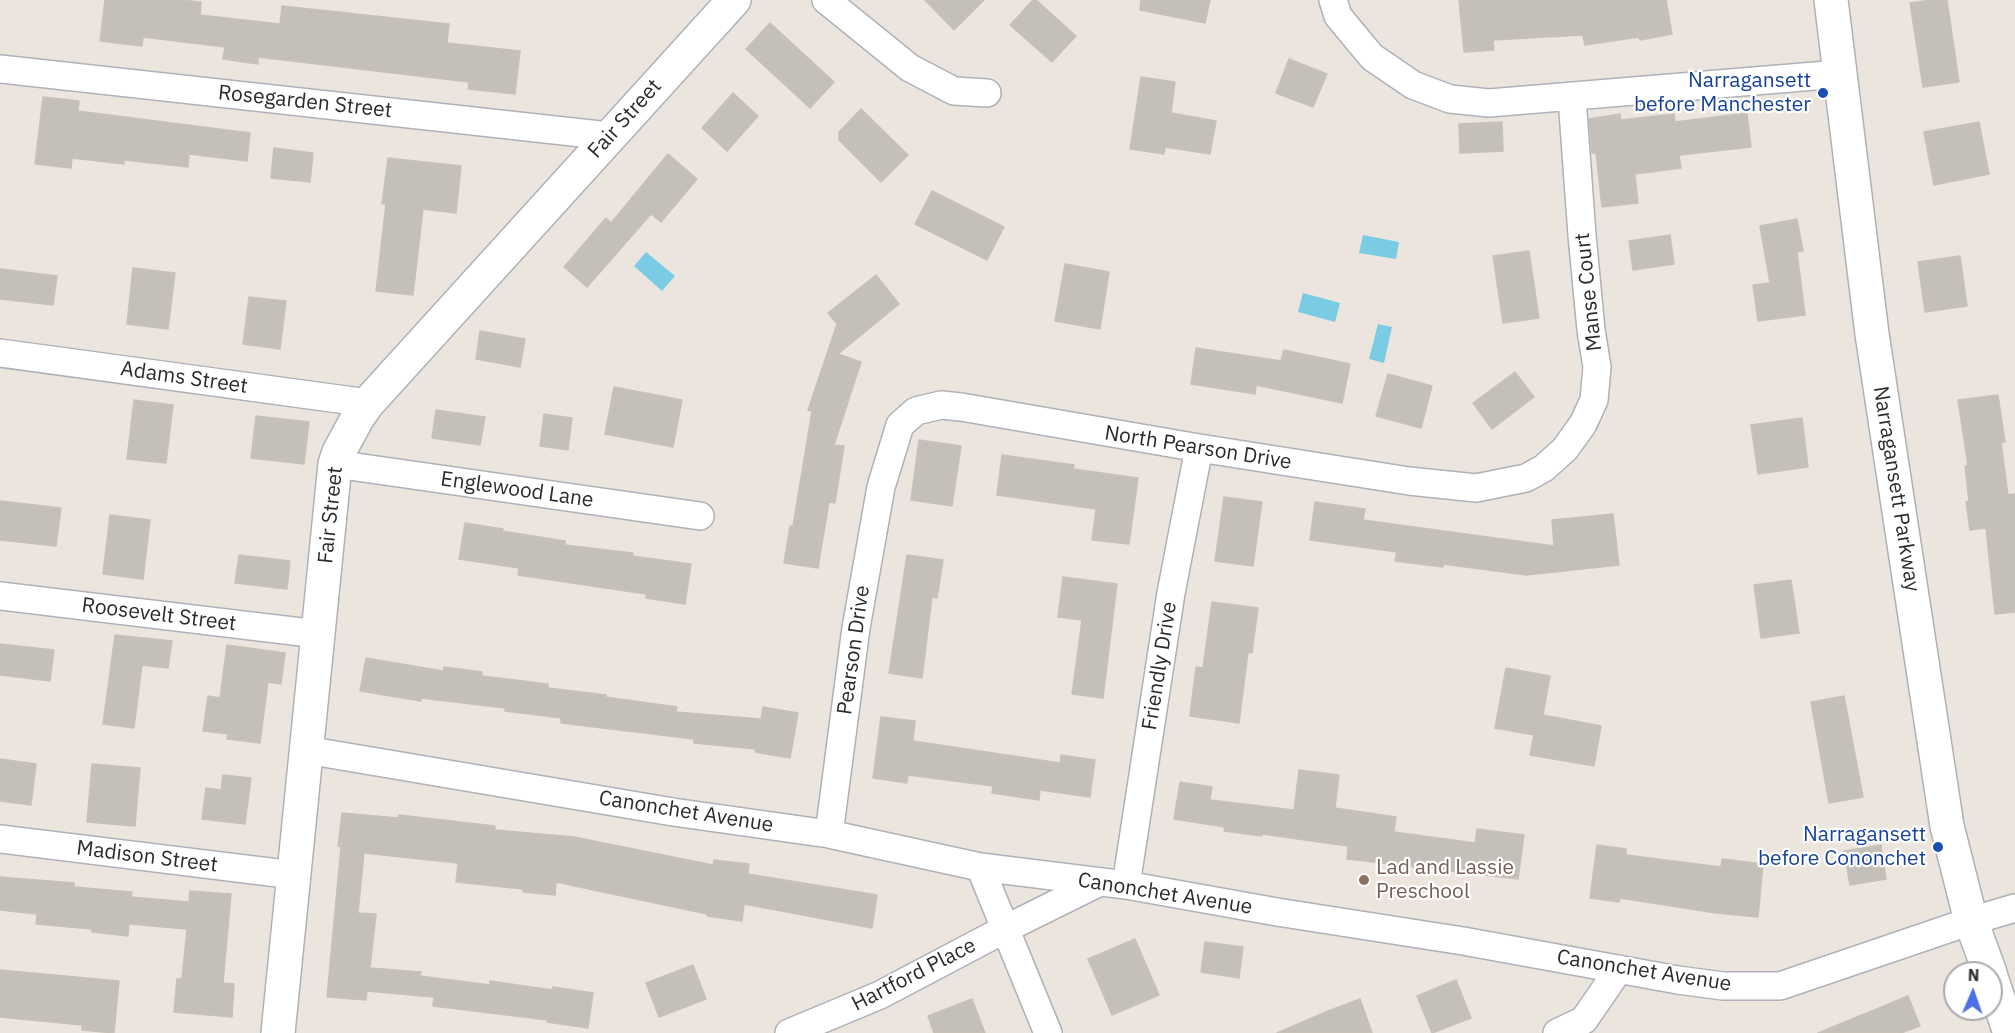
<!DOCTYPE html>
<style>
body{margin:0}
#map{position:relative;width:2015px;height:1033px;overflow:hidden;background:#ebe5de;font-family:"IBM Plex Sans",sans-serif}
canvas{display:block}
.north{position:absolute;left:1943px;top:961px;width:60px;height:60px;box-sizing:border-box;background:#fff;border:2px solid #aaa;border-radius:50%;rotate:2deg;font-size:16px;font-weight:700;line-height:24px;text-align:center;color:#2b2b2b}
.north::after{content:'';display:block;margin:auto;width:21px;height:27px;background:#4d6eea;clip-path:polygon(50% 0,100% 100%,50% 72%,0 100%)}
</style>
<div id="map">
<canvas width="2015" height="1033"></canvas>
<div class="north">N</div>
</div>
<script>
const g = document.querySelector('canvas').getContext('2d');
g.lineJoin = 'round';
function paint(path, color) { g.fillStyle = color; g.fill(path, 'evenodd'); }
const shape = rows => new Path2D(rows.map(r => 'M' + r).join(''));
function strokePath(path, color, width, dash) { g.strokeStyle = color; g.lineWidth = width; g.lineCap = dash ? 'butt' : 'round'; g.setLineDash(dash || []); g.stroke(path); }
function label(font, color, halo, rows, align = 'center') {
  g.font = font + ' "IBM Plex Sans",sans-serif'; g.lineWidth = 4.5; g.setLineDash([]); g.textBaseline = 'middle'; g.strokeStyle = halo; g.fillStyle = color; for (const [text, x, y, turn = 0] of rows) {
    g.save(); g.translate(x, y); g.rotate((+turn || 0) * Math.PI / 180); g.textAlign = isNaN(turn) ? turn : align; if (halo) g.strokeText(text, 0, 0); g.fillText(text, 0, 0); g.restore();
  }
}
paint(shape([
 [1363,235,1399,242,1396,259,1359,253],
 [646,252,675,276,662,291,634,266],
 [1303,293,1340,303,1335,322,1298,312],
 [1378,324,1392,327,1384,363,1369,359]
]), '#7acbe4');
const building = shape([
 [105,0,180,0,201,2,200,15,280,24,282,6,449,24,447,43,520,51,515,94,468,89,469,82,258,57,258,64,223,59,225,47,143,37,142,46,100,41,105,0],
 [925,0,984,0,954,30,925,0],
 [1033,0,1036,0,1076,36,1052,62,1010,25,1033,0],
 [1141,0,1210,0,1205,23,1140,10,1141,0],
 [1459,0,1666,0,1672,34,1640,40,1639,37,1585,45,1583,35,1493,40,1494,50,1464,52,1459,0],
 [1932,0,1947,0,1959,82,1923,87,1910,3,1932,0],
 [770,23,834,82,810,108,746,49,770,23],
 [1289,59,1327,74,1313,107,1276,93,1289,59],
 [1141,77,1175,82,1171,113,1216,121,1210,154,1165,147,1164,154,1130,149,1141,77],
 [733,93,758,116,727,151,702,128,733,93],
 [43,97,79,101,78,111,250,133,247,161,189,154,188,167,124,160,124,164,72,158,71,168,35,164,43,97],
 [861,109,908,155,881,182,839,140,839,132,861,109],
 [1747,113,1751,147,1679,155,1681,168,1635,174,1638,203,1602,207,1596,153,1592,153,1589,119,1620,114,1621,120,1674,114,1675,122,1747,113],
 [1502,122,1503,151,1460,153,1459,124,1502,122],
 [1979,122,1989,174,1934,185,1924,132,1979,122],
 [274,148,313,153,310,182,271,178,274,148],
 [668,154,697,179,661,222,651,214,587,287,564,267,606,218,611,223,668,154],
 [388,158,461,166,456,213,423,209,413,295,376,291,386,204,382,204,388,158],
 [932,191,1004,227,987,260,915,224,932,191],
 [1797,219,1803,251,1797,252,1805,315,1758,321,1753,285,1770,283,1760,226,1797,219],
 [1670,235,1674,264,1633,270,1629,241,1670,235],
 [1529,251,1539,318,1503,323,1493,256,1529,251],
 [1960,256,1967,306,1925,312,1918,262,1960,256],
 [1065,264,1109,272,1100,329,1055,321,1065,264],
 [133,268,175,273,168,329,127,324,133,268],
 [0,269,57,276,53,305,0,299,0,269],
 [876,275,899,304,838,354,861,362,834,445,844,446,835,503,829,502,818,568,784,563,790,526,793,526,812,411,808,410,837,324,828,313,876,275],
 [249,297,286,301,280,349,243,344,249,297],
 [480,331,525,339,520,367,476,359,480,331],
 [1196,348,1281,361,1284,350,1350,364,1342,403,1256,385,1255,394,1191,384,1196,348],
 [1515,372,1534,397,1492,429,1473,403,1515,372],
 [1388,374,1432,386,1421,428,1376,416,1388,374],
 [614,387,682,400,673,447,605,434,614,387],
 [1998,395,2005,442,2001,442,2008,495,2015,494,2015,612,1995,614,1986,528,1970,530,1966,502,1969,501,1965,466,1968,466,1958,400,1998,395],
 [134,400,173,405,166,463,127,459,134,400],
 [436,410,485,417,480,445,432,438,436,410],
 [544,414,572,418,568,450,540,446,544,414],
 [256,416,309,422,304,464,251,458,256,416],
 [1802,418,1808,467,1758,474,1751,425,1802,418],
 [919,440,961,446,952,506,911,500,919,440],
 [1002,455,1074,465,1073,469,1138,478,1129,544,1092,540,1096,509,997,495,1002,455],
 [1224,497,1262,502,1253,566,1215,561,1224,497],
 [0,501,61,508,56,546,0,540,0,501],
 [1315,502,1365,509,1363,520,1554,546,1552,520,1613,514,1619,565,1526,575,1443,564,1443,567,1395,561,1397,552,1310,540,1315,502],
 [110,515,150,520,143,579,103,574,110,515],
 [465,523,503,529,502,531,565,541,565,545,633,553,632,556,691,564,685,604,646,598,646,594,518,575,519,568,459,559,465,523],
 [239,555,290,561,287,589,235,583,239,555],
 [907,555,943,560,937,598,932,597,922,678,889,673,907,555],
 [1063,577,1117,584,1103,698,1072,694,1082,620,1058,617,1063,577],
 [1791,580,1799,633,1761,638,1754,585,1791,580],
 [1212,602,1258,608,1252,653,1248,652,1239,723,1190,716,1196,667,1203,668,1212,602],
 [115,635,172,641,168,668,142,665,134,728,103,724,115,635],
 [0,644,54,650,50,681,0,675,0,644],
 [227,645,285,653,281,684,268,682,260,743,227,739,228,734,203,731,208,696,220,698,227,645],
 [366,658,443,671,444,667,482,672,482,676,548,684,548,688,606,695,605,697,677,707,676,712,761,719,763,707,798,713,790,758,755,752,756,749,694,743,694,739,561,723,561,718,505,711,505,708,421,698,421,701,360,691,366,658],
 [1506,668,1550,676,1543,715,1601,726,1594,766,1530,755,1534,735,1495,728,1506,668],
 [1844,696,1863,797,1829,803,1811,702,1844,696],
 [881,717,915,721,913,741,1060,763,1061,755,1095,760,1090,797,1040,790,1039,800,992,793,993,786,908,775,907,783,873,778,881,717],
 [0,759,36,764,31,805,0,801,0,759],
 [92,764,140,768,135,826,87,822,92,764],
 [1299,770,1339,775,1335,808,1396,817,1394,832,1475,843,1477,829,1524,835,1518,879,1347,859,1348,846,1262,834,1262,836,1224,831,1225,827,1174,819,1180,782,1212,787,1210,800,1294,810,1299,770],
 [223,775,251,778,245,824,202,819,206,788,221,790,223,775],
 [342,813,398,818,399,815,495,826,495,830,574,837,713,865,714,860,749,864,748,874,877,895,872,928,744,904,742,921,707,916,707,914,556,882,555,895,523,892,523,889,456,882,458,863,364,853,358,913,376,914,370,968,421,972,420,976,490,985,490,981,552,990,553,987,593,993,588,1028,547,1022,548,1020,433,1006,434,997,367,991,366,1000,327,997,341,847,338,846,342,813],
 [1597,845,1626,849,1626,855,1721,867,1722,859,1763,864,1758,917,1716,913,1620,898,1619,902,1590,898,1597,845],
 [1881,845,1886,879,1850,885,1844,851,1881,845],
 [0,877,74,883,74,887,132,892,131,897,189,902,190,891,231,894,223,983,234,984,232,1017,174,1012,177,979,182,979,187,929,129,924,128,936,92,932,92,929,36,924,37,914,0,910,0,877],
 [1135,939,1159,995,1112,1015,1088,959,1135,939],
 [1205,942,1243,947,1239,978,1201,972,1205,942],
 [693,965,706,999,659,1017,646,983,693,965],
 [0,970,119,981,114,1033,82,1030,82,1025,0,1017,0,970],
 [1456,980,1471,1018,1432,1033,1417,996,1456,980],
 [1908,996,1920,1026,1901,1033,1818,1033,1908,996],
 [972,999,985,1033,934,1033,928,1016,972,999],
 [1360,999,1372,1033,1277,1033,1328,1011,1360,999]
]);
paint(building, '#c4c0b9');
strokePath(building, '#c7c1b8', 1.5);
const minor = shape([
 [826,0,910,68,954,91,987,93],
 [1333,0,1338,16,1372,57,1413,85,1450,99,1489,103,1839,74],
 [0,69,609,136],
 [0,353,368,403],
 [335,464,700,516],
 [0,596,318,634],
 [306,750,673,812,829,834,980,867,1126,885,1277,912,1463,941,1678,980,1723,986,1780,986,1971,921,2015,908],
 [829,834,856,628,881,487,900,425,916,411,941,405,961,407,1199,448,1409,481,1476,488,1526,478,1544,468,1565,449,1583,424,1594,400,1597,367,1591,330,1582,235,1572,98],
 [0,839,294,875],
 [980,867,1048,1033],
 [1126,885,1171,593,1199,448],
 [789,1033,880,995,1005,929,1098,883],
 [1557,1033,1584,1020,1619,969]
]);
const tertiary = shape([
 [1831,0,1872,334,1947,826,1971,921,1990,973],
 [1991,977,2010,1033],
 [278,1033,335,464,339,452,358,417,368,403,734,0]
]);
strokePath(minor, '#afb1ba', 30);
strokePath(tertiary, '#afb1ba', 36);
strokePath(minor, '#fff', 27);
strokePath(tertiary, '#fff', 33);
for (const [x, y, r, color] of [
 [1823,93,6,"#1a4fb4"],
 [1938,847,6,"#1a4fb4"],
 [1364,880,6,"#8d6e63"]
]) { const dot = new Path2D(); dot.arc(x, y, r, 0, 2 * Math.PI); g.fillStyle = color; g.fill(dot); strokePath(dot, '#fff', 2); }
label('21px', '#164399', '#fff', [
 ["Narragansett",1811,81],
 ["before Manchester",1811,105],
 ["Narragansett",1926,835],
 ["before Cononchet",1926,859]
], 'right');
label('21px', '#2b2b2b', '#fff', [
 ["Rosegarden Street",305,102,6],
 ["Fair Street",625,119,-48],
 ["Manse Court",1589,292,-96],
 ["Adams Street",184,378,8],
 ["North Pearson Drive",1198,448,9],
 ["Narragansett Parkway",1896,489,81],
 ["Englewood Lane",517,490,8],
 ["Fair Street",331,515,-84],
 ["Roosevelt Street",159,615,7],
 ["Pearson Drive",854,650,-82],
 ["Friendly Drive",1160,666,-81],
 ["Canonchet Avenue",686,812,9],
 ["Madison Street",147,857,7],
 ["Canonchet Avenue",1165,894,9],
 ["Canonchet Avenue",1644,971,9],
 ["Hartford Place",914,975,-27]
]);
label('21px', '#785e54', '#fff', [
 ["Lad and Lassie",1376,868],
 ["Preschool",1376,892]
], 'left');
</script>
